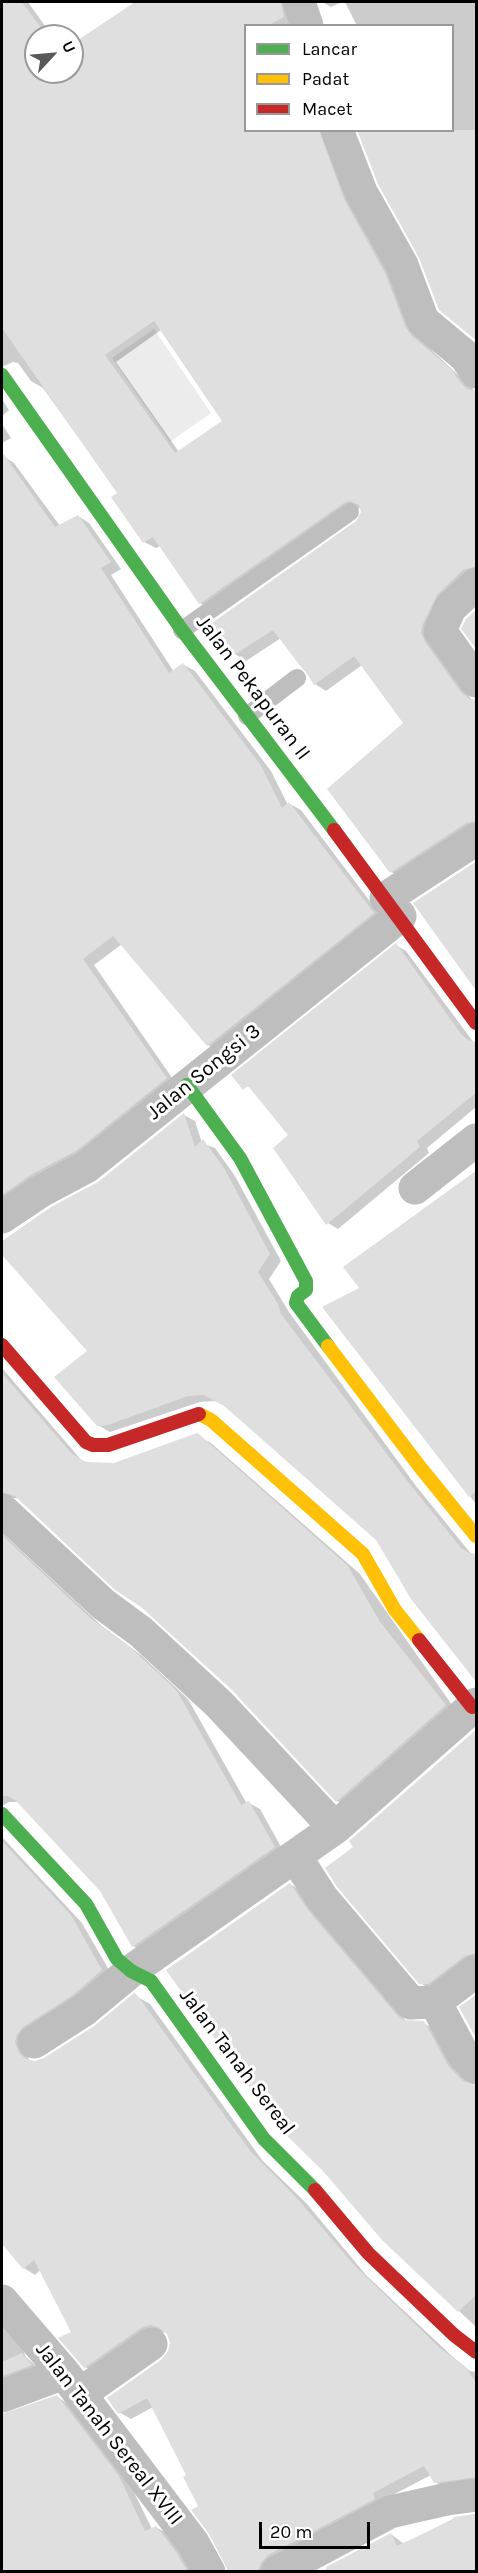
<!DOCTYPE html>
<style>
body{margin:0}
#map{position:relative;width:478px;height:2573px;overflow:hidden;background:#fff;font-family:Karla,sans-serif}
canvas{display:block}
.frame{position:absolute;inset:0;border:3px solid #000;pointer-events:none}
.legend{position:absolute;left:244px;top:24px;width:210px;height:108px;box-sizing:border-box;background:#fff;border:2px solid #999;margin:0;padding:8px 10px;list-style:none;font-size:18px;color:#000}
.legend li{display:flex;align-items:center;gap:12px;height:30px}
.legend b{width:30px;border:2px solid #999}
.north{position:absolute;left:24px;top:24px;width:60px;height:60px;box-sizing:border-box;background:#fff;border:2px solid #999;border-radius:50%;rotate:64deg;font-size:16px;font-weight:700;line-height:24px;text-align:center;color:#000}
.north::after{content:'';display:block;margin:auto;width:21px;height:27px;background:#595959;clip-path:polygon(50% 0,100% 100%,50% 72%,0 100%)}
.scale{position:absolute;left:259px;top:2522px;width:111px;height:27px;box-sizing:border-box;border:3px solid #000;border-top:0;padding-left:8px;font-size:18px;line-height:21px;white-space:nowrap;color:#000;-webkit-text-stroke:4px #fff;paint-order:stroke}
</style>
<div id="map">
<canvas width="478" height="2573"></canvas>
<div class="frame"></div>
<ul class="legend">
<li><b style="height:8px;background:#4caf50"></b>Lancar</li>
<li><b style="height:8px;background:#ffc107"></b>Padat</li>
<li><b style="height:8px;background:#c62828"></b>Macet</li>
</ul>
<div class="north">U</div>
<div class="scale">20 m</div>
</div>
<script>
const g = document.querySelector('canvas').getContext('2d');
g.lineJoin = 'round';
function paint(path, color) { g.fillStyle = color; g.fill(path, 'evenodd'); }
const shape = rows => new Path2D(rows.map(r => 'M' + r).join(''));
function strokePath(path, color, width, dash) { g.strokeStyle = color; g.lineWidth = width; g.lineCap = dash ? 'butt' : 'round'; g.setLineDash(dash || []); g.stroke(path); }
function label(font, color, halo, rows, align = 'center') {
  g.font = font + ' Karla,sans-serif'; g.lineWidth = 6; g.setLineDash([]); g.textBaseline = 'middle'; g.strokeStyle = halo; g.fillStyle = color; for (const [text, x, y, turn = 0] of rows) {
    g.save(); g.translate(x, y); g.rotate((+turn || 0) * Math.PI / 180); g.textAlign = isNaN(turn) ? turn : align; if (halo) g.strokeText(text, 0, 0); g.fillText(text, 0, 0); g.restore();
  }
}
paint(shape([
 [154,329,211,413,170,442,112,358]
]), '#ececec');
paint(shape([
 [2,2,28,2,52,36,36,36,36,72,72,72,72,46,137,2,293,2,291,26,246,26,246,130,331,130,396,281,417,336,476,392,476,575,436,650,472,700,476,701,476,830,403,878,391,872,405,723,362,665,326,691,315,684,307,671,281,638,246,661,235,654,358,522,363,512,361,507,211,610,200,603,160,546,156,548,144,542,119,494,43,388,31,381,18,363,13,362,2,367,2,296,13,288,2,272,2,89,10,83,2,72],
 [161,330,224,422,179,452,116,362],
 [322,2,342,2,331,7],
 [345,2,476,2,476,339,452,130,452,26,357,26],
 [2,399,9,410,2,416],
 [2,424,11,438,2,443],
 [3,456,14,463,60,526,78,516,89,523,121,569,111,575,174,672,184,665,195,671,271,771,288,805,290,804,301,810,384,920,219,1052,208,1045,122,944,94,965,177,1085,87,1157,2,1198,2,1173,16,1159,2,1145],
 [396,945,406,951,474,1043,476,1056,476,1107,427,1148,429,1153,338,1229,328,1223,290,1135,253,1089,240,1083],
 [184,1115,195,1121,202,1143,215,1148,235,1176,281,1261,269,1279,289,1312,416,1486,472,1555,377,1539,225,1406,215,1401,200,1402,110,1432,98,1425,89,1351,2,1253,2,1243,51,1208,98,1183],
 [476,1172,476,1504,325,1307,362,1288],
 [2,1368,83,1462,109,1465,196,1435,211,1443,360,1574,457,1712,349,1807,337,1801,233,1689,142,1606,18,1498,9,1498,2,1502],
 [2,1533,102,1626,141,1655,188,1699,247,1804,249,1803,260,1809,285,1854,145,1953,133,1946,101,1891,18,1802,9,1802,2,1806],
 [476,1731,476,1962,432,1990,420,1983,355,1847],
 [2,1837,82,1923,113,1977,26,2050,29,2060,31,2062,44,2059,95,2027,134,1995,150,2004,262,2160,307,2204,366,2275,453,2357,470,2371,476,2372,476,2484,446,2488,435,2482,431,2475,383,2500,271,2572,229,2572,188,2476,153,2407,131,2419,119,2412,170,2352,171,2343,167,2332,153,2334,96,2374,85,2367,73,2333,40,2270,35,2275,24,2268,2,2241],
 [290,1884,301,1891,319,1918,407,2022,424,2023,435,2030,458,2071,472,2088,476,2088,476,2327,383,2239],
 [2,2326,22,2347,26,2357,42,2371,2,2388],
 [57,2397,69,2404,130,2484,152,2529,156,2527,168,2534,193,2572,2,2572,2,2416],
 [476,2514,476,2572,321,2572,391,2534,404,2544,455,2518]
]), '#0003');
paint(shape([
 [2,2,22,2,47,36,36,36,36,72,72,72,72,44,135,2,281,2,284,17,267,26,246,26,246,130,319,130,344,199,385,273,406,328,411,335,451,369,461,383,467,389,477,391,477,566,463,570,437,595,423,624,421,632,425,642,461,692,468,698,477,700,477,821,466,823,390,873,327,789,403,723,354,656,314,685,306,672,301,667,273,630,234,655,212,623,356,521,361,512,359,505,350,501,344,503,199,604,153,537,143,543,111,497,117,493,2,328],
 [154,321,222,421,175,453,105,355],
 [357,130,477,130,477,341,439,310,419,258,378,184],
 [2,452,55,527,78,515,111,562,101,568,169,673,183,663,260,764,282,808,289,802,374,913,207,1046,113,936,83,959,167,1078,76,1151,32,1174,2,1195],
 [477,609,477,650,461,629,466,619],
 [477,861,477,992,413,903],
 [396,943,461,1034,468,1040,477,1042,477,1092,417,1141,420,1147,326,1225,273,1148,288,1135,248,1086,243,1090,231,1075],
 [184,1113,195,1147,203,1139,224,1168,270,1254,258,1272,278,1304,281,1314,405,1478,461,1548,469,1553,477,1554,477,1683,411,1599,376,1540,222,1404,203,1395,188,1396,105,1426,97,1426,54,1377,87,1351,2,1255,2,1241,51,1207,98,1182],
 [477,1170,477,1491,469,1497,322,1307,359,1288,343,1267],
 [2,1373,72,1454,86,1462,114,1463,197,1433,200,1435,348,1566,380,1622,446,1705,336,1802,232,1690,141,1607,115,1590,15,1496,2,1492],
 [2,1535,90,1618,129,1646,177,1691,241,1805,249,1801,275,1847,132,1947,100,1891,16,1801,8,1796,2,1796],
 [477,1729,477,1953,465,1956,428,1984,419,1984,337,1887,325,1868,353,1847,349,1841],
 [2,1841,71,1915,102,1970,73,1995,23,2027,17,2034,15,2042,19,2053,26,2059,34,2061,44,2058,94,2026,134,1993,138,1996,251,2152,295,2196,355,2266,441,2349,466,2367,477,2385,477,2477,434,2483,424,2466,373,2493,375,2499,268,2555,261,2563,258,2571,228,2571,209,2534,191,2510,198,2506,183,2477,186,2475,147,2398,118,2414,107,2398,162,2359,168,2351,170,2343,167,2334,158,2327,150,2325,141,2328,84,2368,58,2338,71,2332,34,2260,23,2269,2,2244],
 [290,1883,308,1910,397,2015,404,2020,424,2021,449,2067,463,2081,477,2086,477,2294,458,2312,382,2240,323,2171,278,2127,166,1970],
 [477,1994,477,2040,459,2007],
 [22,2353,32,2365,2,2376,2,2362],
 [57,2395,119,2476,145,2531,156,2526,177,2553,187,2571,2,2571,2,2414],
 [477,2514,477,2571,328,2571,326,2567,391,2533,397,2546,454,2519,453,2517]
]), '#dfdfdf');
strokePath(shape([
 [182,630,350,512],
 [247,716,297,678]
]), '#bebebe', 18);
strokePath(shape([
 [299,2,307,26],
 [337,130,361,192,402,265,423,321,465,356,476,372],
 [476,584,450,608,440,631,476,681],
 [386,898,476,839],
 [415,1188,476,1140],
 [2,1217,41,1191,86,1167,400,916],
 [2,1510,103,1604,141,1632,219,1704,335,1828],
 [295,1856,322,1898,411,2003,435,2002,463,2054,476,2068],
 [435,2002,476,1971],
 [34,2042,84,2010,131,1971,335,1828,476,1704],
 [2,2301,64,2373,193,2543,209,2572],
 [80,2394,151,2344],
 [2,2396,64,2373],
 [277,2572,390,2512,447,2499,476,2495]
]), '#bebebe', 33);
strokePath(shape([
 [2,375,182,630,334,830],
 [187,1085,240,1158,306,1281,306,1290,298,1296,296,1303,328,1346],
 [2,1814,86,1904,117,1959,131,1971,151,1981,264,2139,315,2190]
]), '#4caf50', 14);
strokePath(shape([
 [328,1346,420,1467,476,1536],
 [199,1414,211,1420,363,1554,395,1610,419,1640]
]), '#ffc107', 14);
strokePath(shape([
 [334,830,476,1023],
 [2,1345,86,1442,93,1445,108,1445,199,1414],
 [419,1640,472,1707],
 [315,2190,368,2253,454,2335,476,2352]
]), '#c62828', 14);
label('21px', '#000', '#fff', [
 ["Jalan Pekapuran II",253,688,53],
 ["Jalan Songsi 3",204,1072,-39],
 ["Jalan Tanah Sereal",237,2062,53],
 ["Jalan Tanah Sereal XVIII",109,2434,52]
]);
</script>
